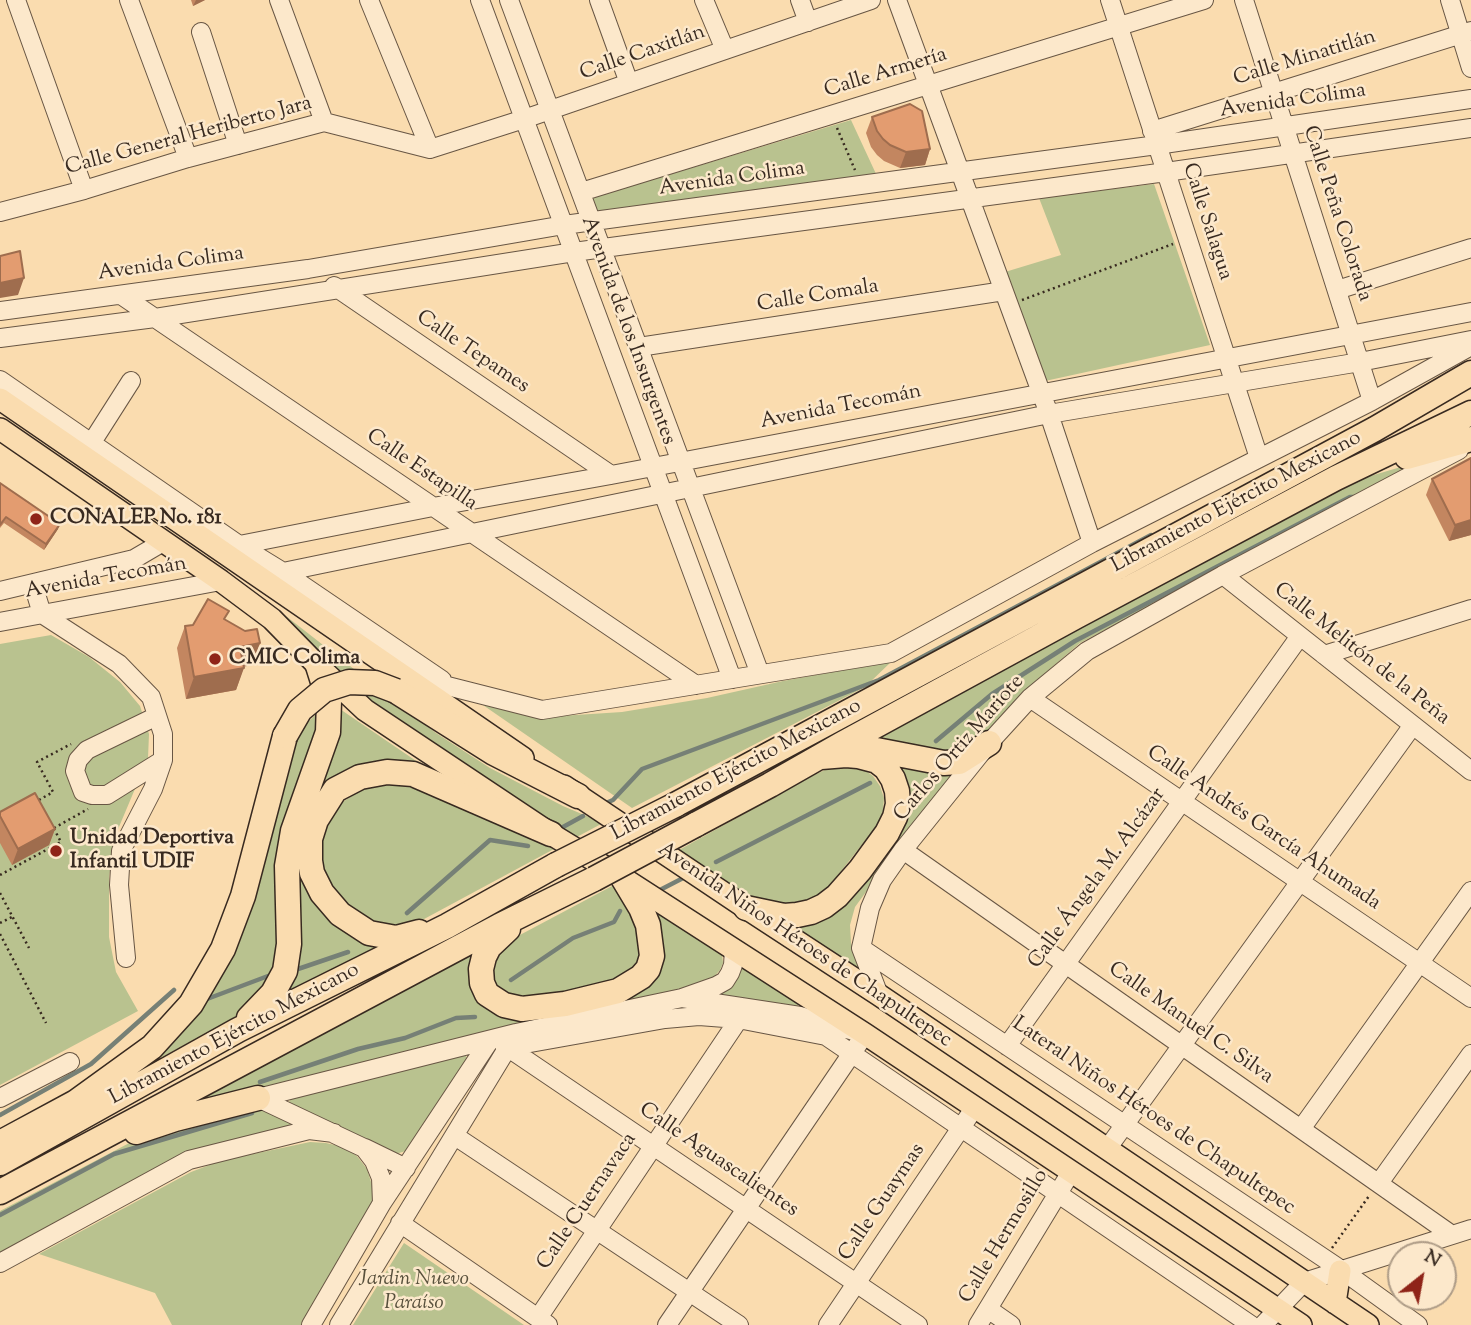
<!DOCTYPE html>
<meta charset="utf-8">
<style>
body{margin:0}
#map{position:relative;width:1471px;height:1325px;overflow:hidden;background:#fadcaf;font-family:"Sorts Mill Goudy",serif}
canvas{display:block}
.north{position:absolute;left:1387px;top:1241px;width:70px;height:70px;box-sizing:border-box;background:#fce8cb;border:2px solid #ae9c87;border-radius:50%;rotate:31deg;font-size:19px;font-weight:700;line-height:28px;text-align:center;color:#382a20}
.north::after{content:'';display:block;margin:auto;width:24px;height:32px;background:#8f2418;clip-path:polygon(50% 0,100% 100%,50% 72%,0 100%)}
</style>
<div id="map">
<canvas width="1471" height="1325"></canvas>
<div class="north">N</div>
</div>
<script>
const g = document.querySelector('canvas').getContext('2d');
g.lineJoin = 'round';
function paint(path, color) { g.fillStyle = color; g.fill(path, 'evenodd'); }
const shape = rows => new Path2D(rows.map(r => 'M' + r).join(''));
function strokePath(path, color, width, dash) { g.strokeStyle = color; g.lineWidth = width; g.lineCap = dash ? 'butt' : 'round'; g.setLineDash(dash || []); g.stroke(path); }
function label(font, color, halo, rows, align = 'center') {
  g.font = font + ' "Sorts Mill Goudy",serif'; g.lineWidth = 5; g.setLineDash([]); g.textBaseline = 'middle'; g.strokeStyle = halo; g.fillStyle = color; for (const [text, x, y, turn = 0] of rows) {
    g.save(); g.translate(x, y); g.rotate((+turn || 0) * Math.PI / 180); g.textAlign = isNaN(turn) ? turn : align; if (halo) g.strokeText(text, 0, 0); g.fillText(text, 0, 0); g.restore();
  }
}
paint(shape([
 [851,120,877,176,595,217,588,199],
 [1154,184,1210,345,1045,381,1005,272,1061,255,1039,198],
 [1428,459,1080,643,1019,696,979,742,952,755,861,742,1333,487],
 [282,613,436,733,490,768,563,806,603,823,573,839,374,707,332,669],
 [51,635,89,657,120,682,140,706,149,734,148,758,116,834,109,877,109,937,116,972,138,1011,0,1085,0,644],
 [892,661,865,687,632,808,480,703,545,717,622,712,707,698,783,681],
 [334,705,447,782,426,773,326,794,312,896,319,909,328,919,341,928,393,946,279,1001,294,851],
 [321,709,282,910,274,979,244,1013,147,1065,173,1039,302,728],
 [876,757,952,774,855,907,850,925,851,943,863,973,784,923,795,923,900,828],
 [838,764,862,768,873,776,880,786,884,798,883,811,879,823,827,889,815,900,786,907,747,896,679,850,814,775],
 [390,783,414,786,554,849,413,925,390,928,345,911,321,868,320,844,328,820,344,801,365,788],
 [614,885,634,913,644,956,623,978,538,1003,499,992,494,982,492,971,494,961,507,944,518,936],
 [643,900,722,954,723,963,720,970,713,978,698,986,165,1113,483,946,497,1013,509,1019,529,1019,644,986],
 [740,966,794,1000,798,1005,796,1009,714,997,723,993,732,984],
 [463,1052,468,1059,406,1151,399,1153,387,1152,288,1103,292,1098],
 [264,1105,307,1125,185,1156,0,1254,0,1211,135,1140],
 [310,1142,326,1143,343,1147,357,1156,367,1169,372,1185,372,1204,367,1216,301,1325,172,1325,155,1293,39,1254,191,1172,220,1161],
 [404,1243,524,1325,353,1325]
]), '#b9c28f');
strokePath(shape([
 [936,741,992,694,1075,641,1350,497,1358,497],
 [606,803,613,800,642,769,879,680,1151,535],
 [563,827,583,816],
 [716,862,870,783],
 [658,891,687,876],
 [407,913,490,840,528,846],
 [298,969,348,952],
 [511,980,573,938,614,922,620,911],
 [207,999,268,976],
 [260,1082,358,1049,405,1038,456,1018,475,1017],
 [0,1115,91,1064,174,990],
 [0,1215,114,1154,252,1113]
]), '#768076', 4.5);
const minor = shape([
 [16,0,84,190],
 [129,0,188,158],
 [279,0,324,122],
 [369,0,430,149],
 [480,0,732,679],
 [509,0,760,674],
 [599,0,629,83],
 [704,0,725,50],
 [800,0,808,22],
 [897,0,1049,414,1092,543],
 [1110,0,1259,458],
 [1244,0,1372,401],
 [1450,0,1471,68],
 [201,32,238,145],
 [1152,131,1471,31],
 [430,149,524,119,871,0],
 [581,192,1204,0],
 [0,212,84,190,188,158,324,122,430,149],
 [334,286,611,475],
 [1337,290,1471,248],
 [121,295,696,685],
 [0,311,308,269,564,225,1157,145,1471,99],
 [0,338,155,318,574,252,1166,172,1471,128],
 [639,347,1004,291],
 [0,380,239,545,283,572,442,680],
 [87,450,131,381],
 [219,549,433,507,611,475,1471,312],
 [1223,575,1471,771],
 [262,579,283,572,1049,414,1360,362,1471,340],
 [33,584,42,614,119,664,151,697,163,734,163,760,153,789,121,851,119,885,126,958],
 [0,591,134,559,163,542],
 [0,622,221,581],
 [1324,655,1471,609],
 [408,676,542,710,891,653,1092,543,1372,401,1471,346],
 [1030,698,1471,998],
 [157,716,87,750,78,760,75,771,83,792,92,795,107,795,163,760],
 [903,850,1452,1235],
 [861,948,1343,1271,1418,1325],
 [879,995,861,948,870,908,882,880,903,850,989,743,1030,698,1087,651,1223,575,1459,450],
 [504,1045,918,1325],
 [1007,1046,1300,636],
 [0,1098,70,1062],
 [258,1098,516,1033,682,998,716,986,725,981,730,973,733,965,734,949],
 [258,1098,364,1148,374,1161,381,1178,382,1203],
 [1301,1129,1471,891],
 [455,1136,739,1325],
 [365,1148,406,1168],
 [1107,1149,1413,725],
 [1379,1183,1471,1054],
 [400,1223,548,1325],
 [0,1263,189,1160,309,1130,334,1133],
 [988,1309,1011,1325],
 [538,1318,743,1013],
 [311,1325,382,1203,490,1040],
 [339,1325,508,1047,665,1019,699,1016,738,1019,826,1036,1251,1325],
 [667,1325,865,1034,800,1016,682,998],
 [828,1325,975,1107],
 [978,1325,1071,1172],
 [1263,1325,1304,1282,1471,1229]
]);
const major = shape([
 [0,399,523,758],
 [0,429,221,581,272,619,318,666,365,710,551,834,623,878,865,1034,1301,1325],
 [564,786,746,908,879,995,1368,1325],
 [1335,1303,1340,1271]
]);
const highway = shape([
 [1407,457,1471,439],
 [396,691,494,753,578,796],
 [866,748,944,763,959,762,989,743],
 [675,805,1375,429,1471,373],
 [695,825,770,785,842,744,1077,616,1336,478,1471,413],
 [746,908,784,916,797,915,811,912,824,906,837,896,860,870,887,833,895,817,898,804,897,791,893,779,886,768,877,761,858,756,846,755,821,757],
 [508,929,489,947,484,957,481,969,482,983,487,994,504,1005,522,1009,565,1004,618,991,641,977,648,969,652,956,648,925,641,908,623,878],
 [419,932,396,938,369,933,340,914,322,893,312,873,310,861,310,839,316,820,335,790,360,777,387,772,413,774,551,834],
 [249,1018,273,993,285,971,289,944,287,866,293,831,328,732,329,701,318,666],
 [136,1132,175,1119,258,1098],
 [0,1143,76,1102,152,1047,191,1004,223,949,243,896,285,736],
 [0,1163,238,1030,447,926,556,865],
 [0,1192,499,926,594,879]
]);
strokePath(minor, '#685644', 20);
strokePath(major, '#382a20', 24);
strokePath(highway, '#382a20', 27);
strokePath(shape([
 [837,128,855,170],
 [1022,300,1173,244],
 [39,800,53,792,37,762,71,744],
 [54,828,88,809],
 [0,875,61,842,54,829],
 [0,893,29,948],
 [0,923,12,917],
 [0,934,46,1023],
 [1332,1248,1369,1196]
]), '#382a20', 2.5, [2, 3.5]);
strokePath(minor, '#fce8cb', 18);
strokePath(major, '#fadcaf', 21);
strokePath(highway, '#fadcaf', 24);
const highwayBridge = shape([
 [285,736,300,710,324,690,349,682,375,683,396,691],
 [556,865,675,805],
 [594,879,695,825]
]);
strokePath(highwayBridge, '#382a20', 27, []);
strokePath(highwayBridge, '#fadcaf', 24);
paint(shape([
 [191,0,205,0,193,6],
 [872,117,930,149,925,165,900,168,884,161,877,155,871,147,866,133],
 [1432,479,1471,535,1449,541,1426,495],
 [0,483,58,529,44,550,4,523,0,528],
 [226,620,260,643,252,665,244,666,236,690,186,699,177,648,185,626],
 [0,812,55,829,49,845,12,865,0,843]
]), '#c38660');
paint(shape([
 [196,0,205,0,193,6],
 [930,149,925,165,900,168,906,152],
 [24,278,18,295,0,298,0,283],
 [1471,520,1471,535,1449,541,1455,525],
 [60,524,58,529,44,550,46,544],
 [260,643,252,665,232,669,240,647],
 [244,668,236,690,186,699,194,677],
 [55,829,49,845,12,865,18,849]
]), '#9f6d4e');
const building = shape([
 [910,104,922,111,930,149,906,152,890,145,883,139,877,131,872,117,910,104],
 [20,251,24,278,0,283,0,256,20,251],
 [1471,458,1471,520,1455,525,1432,479,1471,458],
 [0,483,60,524,46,544,6,517,0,525,0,483],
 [208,599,229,611,224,619,245,631,257,629,260,643,240,647,244,668,194,677,185,626,193,625,208,599],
 [35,793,55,829,18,849,0,816,0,812,35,793]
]);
paint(building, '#e39c70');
strokePath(building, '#9f6d4e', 2);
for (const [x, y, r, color] of [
 [36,519,7,"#8f2418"],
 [215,659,7,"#8f2418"],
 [56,851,7,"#8f2418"]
]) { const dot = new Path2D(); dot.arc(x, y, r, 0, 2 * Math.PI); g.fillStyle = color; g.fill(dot); strokePath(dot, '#fce8cb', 2.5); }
label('21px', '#382a20', '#fce8cb', [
 ["Calle Caxitlán",643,54,-19],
 ["Calle Minatitlán",1305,59,-17],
 ["Calle Armería",886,74,-17],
 ["Avenida Colima",1293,102,-8],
 ["Calle General Heriberto Jara",189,137,-15],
 ["Avenida Colima",732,180,-8],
 ["Calle Peña Colorada",1336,214,72],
 ["Calle Salagua",1206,222,72],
 ["Avenida Colima",171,265,-8],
 ["Calle Comala",818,297,-9],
 ["Avenida de los Insurgentes",627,331,70],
 ["Calle Tepames",472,353,34],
 ["Avenida Tecomán",841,408,-11],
 ["Calle Estapilla",421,471,34],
 ["Libramiento Ejército Mexicano",1237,503,-28],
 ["Avenida Tecomán",106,579,-10],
 ["Calle Melitón de la Peña",1361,655,38],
 ["Carlos Ortiz Mariote",960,749,-49],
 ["Libramiento Ejército Mexicano",737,771,-28],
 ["Calle Andrés García Ahumada",1263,829,34],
 ["Calle Ángela M. Alcázar",1098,879,-54],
 ["Avenida Niños Héroes de Chapultepec",804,946,34],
 ["Calle Manuel C. Silva",1190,1024,35],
 ["Libramiento Ejército Mexicano",235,1035,-28],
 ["Lateral Niños Héroes de Chapultepec",1153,1117,34],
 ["Calle Aguascalientes",718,1161,34],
 ["Calle Cuernavaca",588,1202,-56],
 ["Calle Guaymas",883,1203,-56],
 ["Calle Hermosillo",1005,1237,-59]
]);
label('bold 21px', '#382a20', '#fce8cb', [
 ["CONALEP No. 181",50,519],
 ["CMIC Colima",229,659],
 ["Unidad Deportiva",70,839],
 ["Infantil UDIF",70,863]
], 'left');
label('italic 21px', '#58503c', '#fce8cb', [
 ["Jardin Nuevo",414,1280],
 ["Paraíso",414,1304]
]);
</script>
